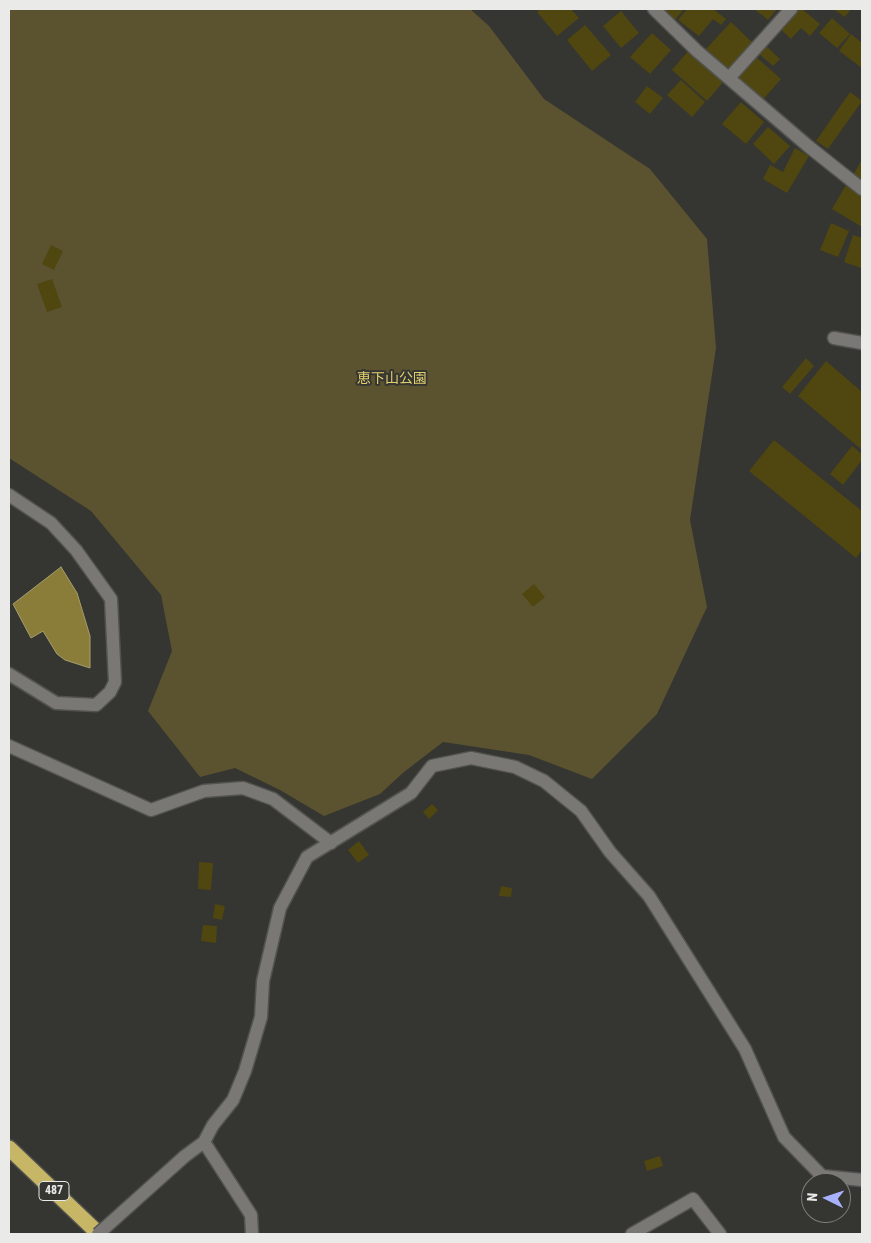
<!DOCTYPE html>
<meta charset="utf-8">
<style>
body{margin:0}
#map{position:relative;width:871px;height:1243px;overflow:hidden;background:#353531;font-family:"Roboto Condensed",sans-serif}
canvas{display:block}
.frame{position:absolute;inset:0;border:10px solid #eaeae8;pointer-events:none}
.north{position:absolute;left:801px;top:1173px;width:50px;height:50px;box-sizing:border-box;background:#353531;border:1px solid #7d7d7a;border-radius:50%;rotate:274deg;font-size:14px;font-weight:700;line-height:20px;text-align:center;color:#eaeae8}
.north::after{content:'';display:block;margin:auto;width:18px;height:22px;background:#a7b1fc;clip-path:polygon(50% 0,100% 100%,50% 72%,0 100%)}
</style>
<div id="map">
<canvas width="871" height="1243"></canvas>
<div class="frame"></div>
<div class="north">N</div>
</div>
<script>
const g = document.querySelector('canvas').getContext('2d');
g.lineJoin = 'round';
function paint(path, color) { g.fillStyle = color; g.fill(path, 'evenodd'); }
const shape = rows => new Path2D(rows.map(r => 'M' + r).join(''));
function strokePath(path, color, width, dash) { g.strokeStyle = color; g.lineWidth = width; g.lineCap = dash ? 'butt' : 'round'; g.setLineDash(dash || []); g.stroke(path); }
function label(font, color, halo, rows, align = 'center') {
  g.font = font + ' "Roboto Condensed","Noto Sans JP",sans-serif'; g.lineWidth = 4; g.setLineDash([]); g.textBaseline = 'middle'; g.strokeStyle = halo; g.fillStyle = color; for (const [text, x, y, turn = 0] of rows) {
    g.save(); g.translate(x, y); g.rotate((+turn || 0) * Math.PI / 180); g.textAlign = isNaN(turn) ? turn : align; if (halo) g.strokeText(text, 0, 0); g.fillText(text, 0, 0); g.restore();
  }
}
paint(shape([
 [9,9,470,9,489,26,544,99,650,169,707,239,716,348,690,520,707,607,657,714,592,779,529,755,443,742,404,772,380,794,324,816,280,790,235,768,200,777,148,711,172,651,161,595,91,511,9,458]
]), '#5b532f');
const water = shape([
 [61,567,77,593,90,636,90,668,65,660,57,654,43,631,31,638,13,604,61,567]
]);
paint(water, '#8a7d39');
strokePath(water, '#a79e6e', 1);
paint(shape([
 [541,9,571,9,579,18,557,36,537,12],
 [665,9,684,9,675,20,663,11],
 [687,9,713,9,726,19,721,25,713,19,699,36,678,20],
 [754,9,777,9,768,20],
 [796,9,802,9,820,24,810,36,801,28,791,39,779,28],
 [833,9,851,9,845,17],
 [621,11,639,33,621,48,603,26],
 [832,18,850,34,837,48,819,33],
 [731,22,753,43,729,70,706,49],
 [585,25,611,55,592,71,567,40],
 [652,33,671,50,650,74,630,57],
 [851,34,862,43,862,68,839,51],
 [765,45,780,59,773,66,758,53],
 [689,50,724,81,707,101,672,70],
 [756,57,781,79,761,102,736,79],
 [681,80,705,102,692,117,667,95],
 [647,86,663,98,650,114,635,102],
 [850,92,862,101,828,149,816,141],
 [741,102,764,122,746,144,722,124],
 [768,127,790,146,774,164,753,144],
 [795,148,809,156,787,193,763,179,770,165,783,172],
 [862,159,862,185,851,179],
 [846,185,862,195,862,227,832,209],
 [831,223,849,231,838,257,820,250],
 [853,235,862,238,861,268,844,262],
 [51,245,63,251,54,270,42,264],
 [52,279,62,307,47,312,37,284],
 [806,358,814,366,790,394,782,387],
 [826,361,862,392,862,450,798,396],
 [774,440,862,511,862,550,856,558,749,471],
 [852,446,862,454,862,460,843,485,830,474],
 [534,584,545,597,533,607,522,594],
 [432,804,438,810,429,819,423,812],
 [359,841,369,855,358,863,348,850],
 [199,862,213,863,211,890,198,889],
 [501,886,512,888,511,897,499,896],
 [215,904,225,906,222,920,213,918],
 [203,925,217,926,216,943,201,941],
 [660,1156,663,1166,647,1171,644,1161]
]), '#504610');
const minor = shape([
 [654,9,697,51,808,146,862,189],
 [729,78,791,9],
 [834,338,862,343],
 [9,495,51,523,76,550,111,599,115,682,110,692,96,705,56,703,9,674],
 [9,746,151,810,204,791,243,788,273,799,331,843],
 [204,1142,251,1215,252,1234],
 [185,1156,204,1142,213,1125,233,1100,245,1071,261,1017,263,981,280,908,307,857,411,793,432,766,471,758,515,767,544,781,581,811,610,852,649,896,745,1049,784,1137,822,1176,862,1180],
 [632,1234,693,1199,720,1234]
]);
const highway = shape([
 [9,1148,99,1234]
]);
strokePath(minor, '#52524f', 15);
strokePath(highway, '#52524f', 18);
strokePath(minor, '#797875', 12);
strokePath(highway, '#c7b665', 15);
const minorBridge = shape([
 [98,1234,185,1156]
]);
strokePath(minorBridge, '#52524f', 15, []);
strokePath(minorBridge, '#797875', 12);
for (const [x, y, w] of [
 [54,1191,30]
]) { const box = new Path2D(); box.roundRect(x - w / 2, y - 9.5, w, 19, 4); g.fillStyle = '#353531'; g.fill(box); strokePath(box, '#eaeae8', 1); }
label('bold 12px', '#eaeae8', null, [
 ["487",54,1191]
]);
label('14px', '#e2cf6e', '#353531', [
 ["恵下山公園",392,379]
]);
</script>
